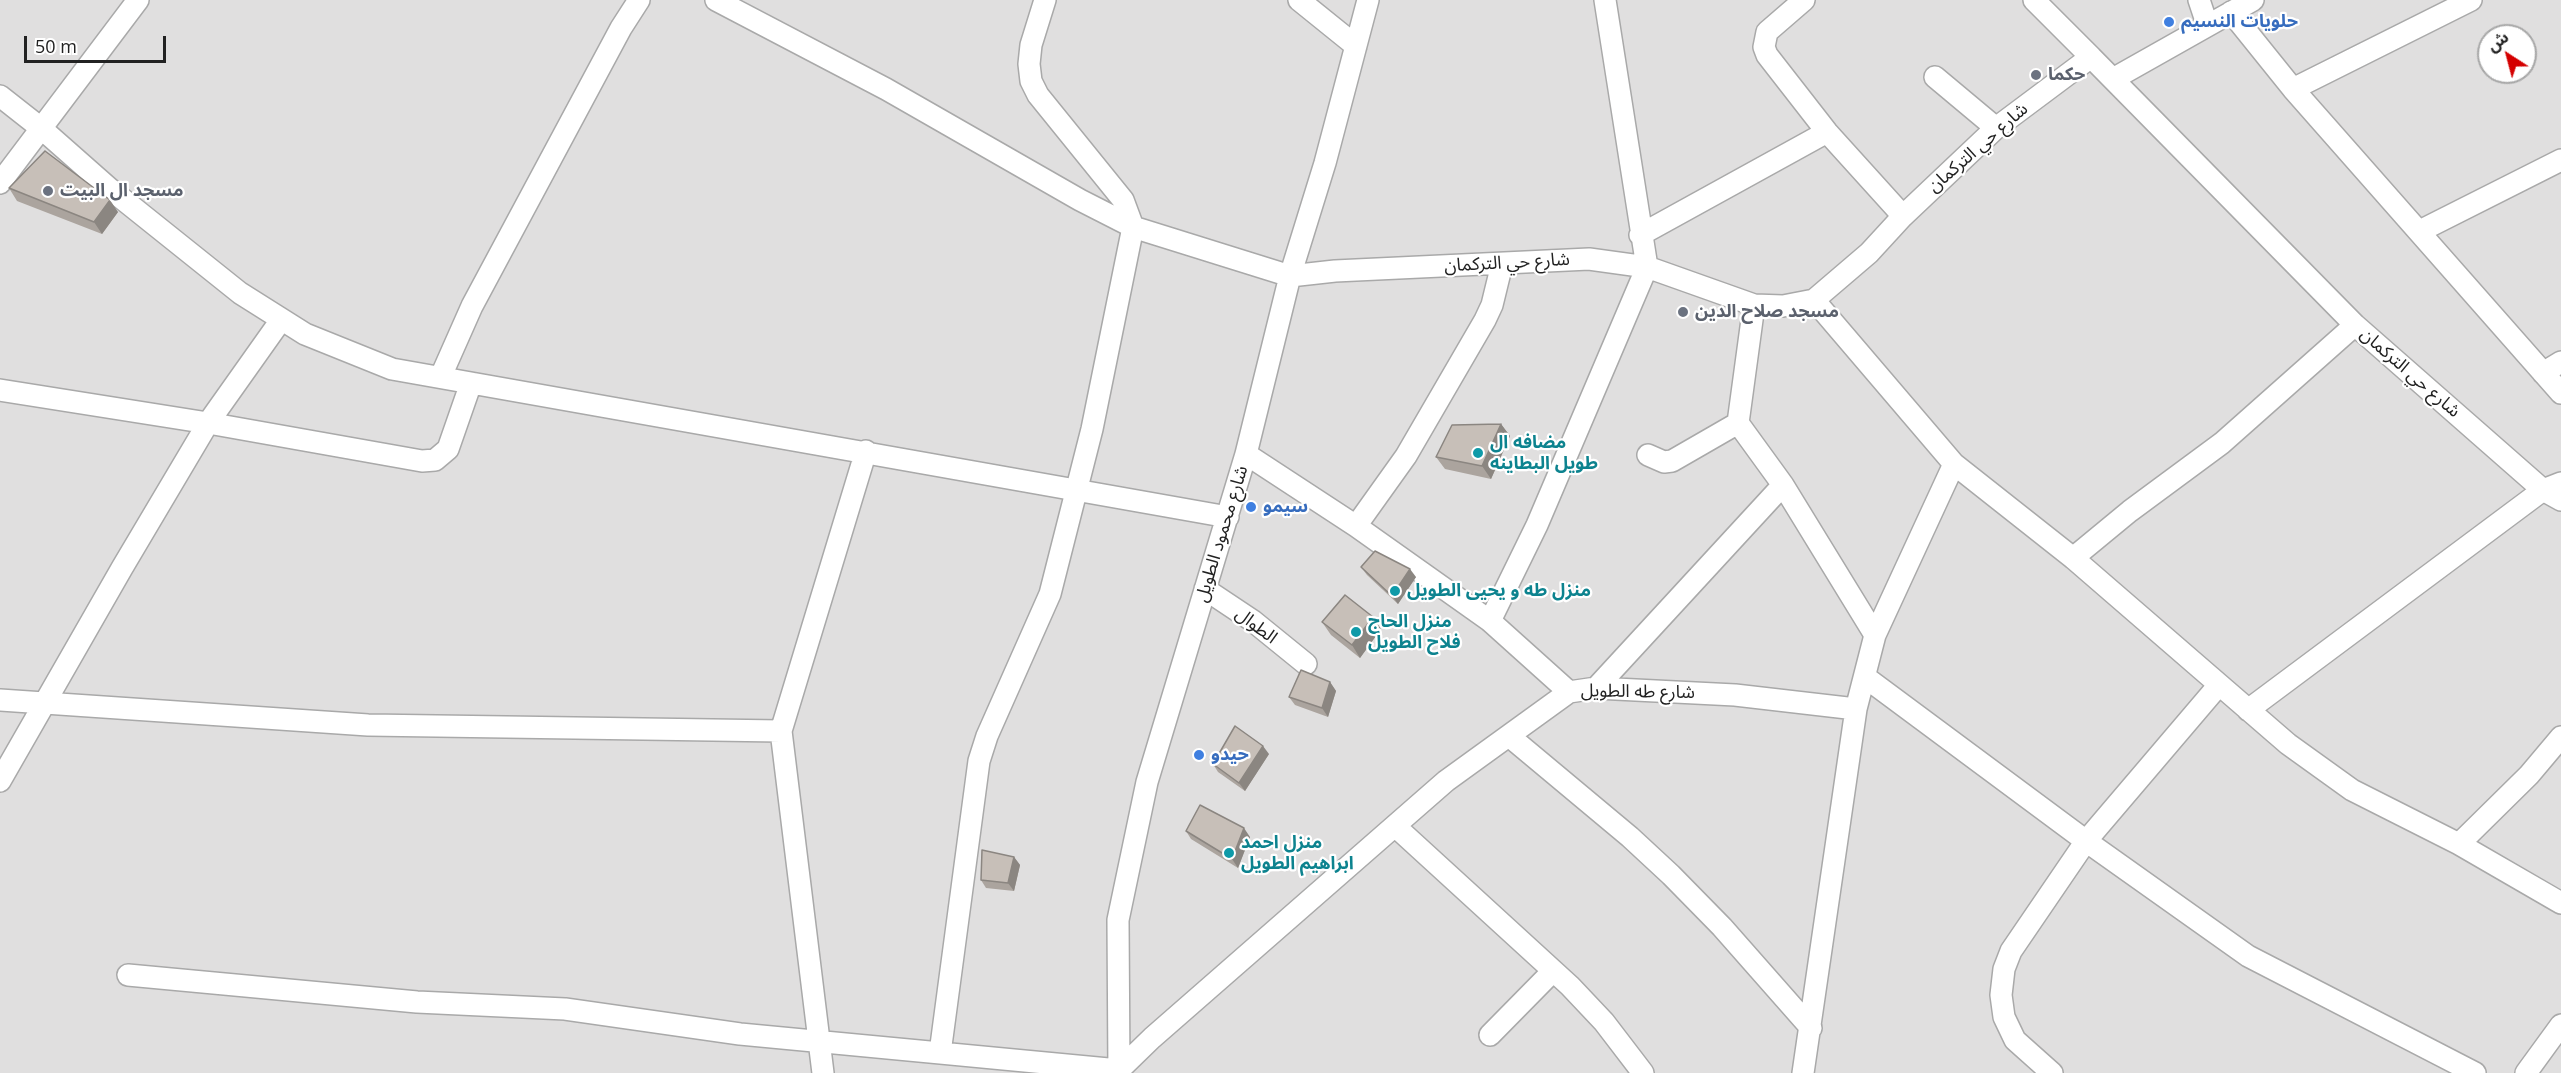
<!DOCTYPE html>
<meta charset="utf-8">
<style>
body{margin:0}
#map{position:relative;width:2561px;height:1073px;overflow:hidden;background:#f2efe9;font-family:"Open Sans","Noto Sans Arabic",sans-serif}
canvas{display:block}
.north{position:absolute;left:2477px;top:24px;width:60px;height:60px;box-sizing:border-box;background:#fff;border:2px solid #a7a7a7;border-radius:50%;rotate:324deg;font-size:16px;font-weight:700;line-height:24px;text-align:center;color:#222}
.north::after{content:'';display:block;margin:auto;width:21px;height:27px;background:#d40000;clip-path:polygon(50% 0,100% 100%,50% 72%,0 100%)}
.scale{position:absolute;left:24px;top:36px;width:142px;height:27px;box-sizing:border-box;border:3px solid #222;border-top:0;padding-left:8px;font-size:18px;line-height:21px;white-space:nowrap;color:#222;-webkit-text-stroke:4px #fff;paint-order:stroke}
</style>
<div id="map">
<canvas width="2561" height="1073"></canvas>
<div class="north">ش</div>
<div class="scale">50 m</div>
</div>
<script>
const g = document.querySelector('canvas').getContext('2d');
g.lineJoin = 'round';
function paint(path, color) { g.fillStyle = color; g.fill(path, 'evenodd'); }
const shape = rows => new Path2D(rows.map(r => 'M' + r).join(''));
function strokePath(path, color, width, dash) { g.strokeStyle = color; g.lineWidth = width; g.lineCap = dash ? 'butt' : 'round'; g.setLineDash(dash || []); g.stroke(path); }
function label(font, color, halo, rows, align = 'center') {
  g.font = font + ' "Open Sans","Noto Sans Arabic",sans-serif'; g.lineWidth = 4.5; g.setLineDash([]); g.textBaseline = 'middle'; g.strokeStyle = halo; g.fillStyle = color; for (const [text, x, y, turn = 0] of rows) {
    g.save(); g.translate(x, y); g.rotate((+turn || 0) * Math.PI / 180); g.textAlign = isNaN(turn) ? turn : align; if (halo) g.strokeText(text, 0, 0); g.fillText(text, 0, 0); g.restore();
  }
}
paint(shape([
 [0,0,2561,0,2561,1073,0,1073],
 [2489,36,2525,36,2525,72,2489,72]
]), '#e0dfdf');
const minor = shape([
 [716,0,886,89,1080,200,1133,227,1290,276,1335,271,1589,259,1647,267,1754,305,1783,306,1814,300,1869,253,1903,216,1996,128,2091,57,2355,325,2543,490,2561,500],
 [1299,0,1356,46],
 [1804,0,1767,32,1764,47,1767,55,1827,132,1903,216],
 [2034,0,2091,57],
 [2199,0,2207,24],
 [2231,12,2293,89,2561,393],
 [1935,77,1996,128],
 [2113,79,2253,0],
 [2293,89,2471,0],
 [0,96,42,129,110,189,240,293,305,334,392,369,1228,517],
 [0,183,138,0],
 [2420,231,2561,160],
 [1640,235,1827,132],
 [1814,300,1954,464,2073,558,2288,744,2352,790,2459,844,2561,903],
 [1754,305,1738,423,1783,485,1875,635],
 [2543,373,2561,362],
 [441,376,472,306,621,28,639,0],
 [0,390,208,423,422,461,435,460,448,449,471,383],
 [1246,454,1356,526,1490,621,1569,692,1596,688,1735,695,1856,709],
 [1648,455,1664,462,1672,461,1738,423],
 [1356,526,1406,456,1485,320,1492,305,1502,264],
 [2073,558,2130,511,2222,443,2355,325],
 [1205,589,1253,621,1306,664],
 [1490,621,1537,525,1647,267,1605,0],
 [1865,677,2086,841,2248,956,2475,1073],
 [1596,688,1783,485],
 [0,700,368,725,781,731],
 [2248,710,2543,490,2561,483],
 [1509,736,1630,837,1671,875,1722,927,1811,1028],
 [0,781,122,568,208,423,281,320],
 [1395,826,1570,986,1604,1022,1643,1073],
 [2459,844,2529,775,2561,737],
 [128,975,417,1002,565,1009,740,1034,1119,1070,1152,1038,1446,781,1569,692],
 [1490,1035,1553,971],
 [940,1053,979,761,987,736,1050,594,1092,429,1133,227,1123,200,1038,95,1031,81,1029,64,1031,45,1045,0],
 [823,1073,781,731,866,451],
 [1119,1073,1118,920,1147,782,1246,454,1290,276,1325,163,1368,0],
 [1803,1073,1856,709,1875,635,1954,464],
 [2052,1073,2015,1040,2004,1017,2001,995,2004,969,2011,951,2086,841,2218,686],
 [2526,1073,2561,1025]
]);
strokePath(minor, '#a9a9a9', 24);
strokePath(minor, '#fff', 21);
paint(shape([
 [9,188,118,212,102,234,17,201],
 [1501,424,1510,436,1491,479,1445,469,1436,457],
 [1361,567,1416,577,1398,604,1367,575],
 [1322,622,1381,629,1360,658,1331,635],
 [1330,682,1336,691,1328,717,1295,705,1289,697],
 [1269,754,1245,791,1218,772,1213,764],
 [1186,831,1250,837,1238,868,1191,839],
 [1014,857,1020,865,1014,891,986,888,981,880]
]), '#aba49e');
paint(shape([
 [110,200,118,212,102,234,94,222],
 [1501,424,1510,436,1491,479,1482,466],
 [1410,569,1416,577,1398,604,1392,596],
 [1373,617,1381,629,1360,658,1352,645],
 [1330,682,1336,691,1328,717,1322,708],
 [1263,746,1269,754,1245,791,1239,783],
 [1244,828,1250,837,1238,868,1232,859],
 [1014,857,1020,865,1014,891,1008,883]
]), '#8b8681');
const building = shape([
 [45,151,110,200,94,222,9,188,45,151],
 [1501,424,1482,466,1436,457,1452,425,1501,424],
 [1375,551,1410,569,1392,596,1361,567,1375,551],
 [1345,595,1373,617,1352,645,1322,622,1345,595],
 [1301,670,1330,682,1322,708,1289,697,1301,670],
 [1235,726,1263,746,1239,783,1213,764,1235,726],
 [1200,805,1244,828,1232,859,1186,831,1200,805],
 [982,850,1014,857,1008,883,981,880,982,850]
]);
paint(building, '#c7bfb8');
strokePath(building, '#8b8681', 1.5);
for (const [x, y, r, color] of [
 [2169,22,6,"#3f7fe0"],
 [2036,75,6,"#6b7280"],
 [48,191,6,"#6b7280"],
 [1683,312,6,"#6b7280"],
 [1478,453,6,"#0f9aa8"],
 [1251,507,6,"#3f7fe0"],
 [1395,591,6,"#0f9aa8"],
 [1356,632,6,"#0f9aa8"],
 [1199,755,6,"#3f7fe0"],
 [1229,853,6,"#0f9aa8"]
]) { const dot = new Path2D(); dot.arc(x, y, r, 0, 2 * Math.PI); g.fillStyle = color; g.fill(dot); strokePath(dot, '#fff', 2); }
label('bold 18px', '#366cbe', '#fff', [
 ["حلويات النسيم",2181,22],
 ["سيمو",1263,507],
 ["حيدو",1211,755]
], 'left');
label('bold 18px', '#5b616d', '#fff', [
 ["حكما",2048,75],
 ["مسجد ال البيت",60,191],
 ["مسجد صلاح الدين",1695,312]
], 'left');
label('18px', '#222', '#fff', [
 ["شارع حي التركمان",1978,148,-41],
 ["شارع حي التركمان",1507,263,-3],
 ["شارع حي التركمان",2410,373,41],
 ["شارع محمود الطويل",1222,534,-73],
 ["الطوال",1256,626,37],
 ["شارع طه الطويل",1638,692,1]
]);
label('bold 18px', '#0d838f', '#fff', [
 ["مضافه ال",1490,443],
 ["طويل البطاينه",1490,464],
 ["منزل طه و يحيى الطويل",1407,591],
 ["منزل الحاج",1368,622],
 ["فلاح الطويل",1368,643],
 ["منزل احمد",1241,843],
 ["ابراهيم الطويل",1241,864]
], 'left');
</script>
